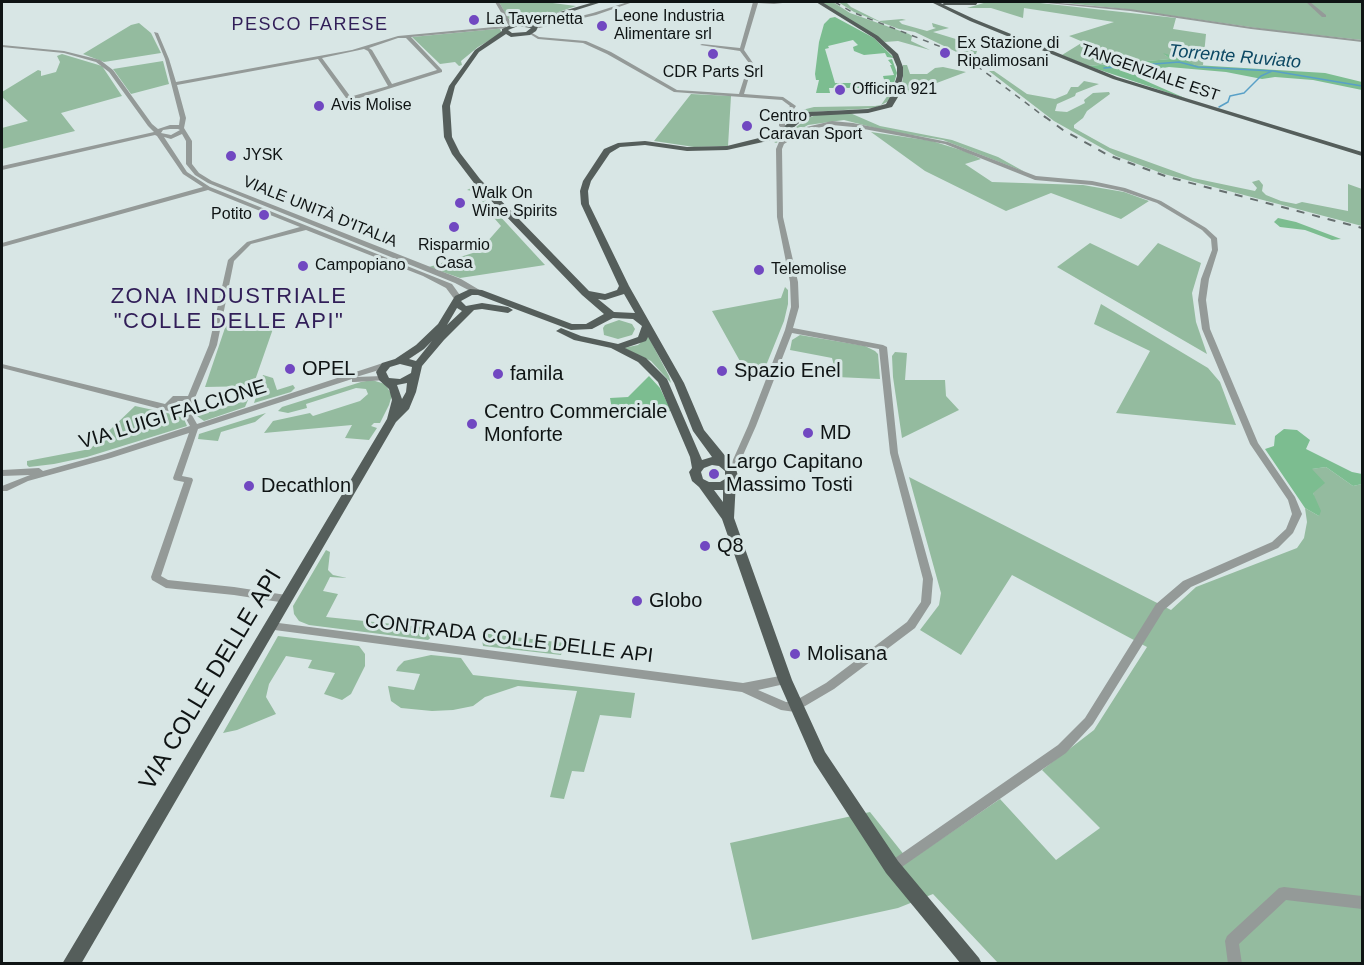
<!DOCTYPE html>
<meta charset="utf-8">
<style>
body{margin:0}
#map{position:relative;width:1364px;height:965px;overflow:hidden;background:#d8e6e5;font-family:Helvetica,sans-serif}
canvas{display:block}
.frame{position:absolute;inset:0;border:3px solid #0f1414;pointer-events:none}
</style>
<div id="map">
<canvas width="1364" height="965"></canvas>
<div class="frame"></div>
</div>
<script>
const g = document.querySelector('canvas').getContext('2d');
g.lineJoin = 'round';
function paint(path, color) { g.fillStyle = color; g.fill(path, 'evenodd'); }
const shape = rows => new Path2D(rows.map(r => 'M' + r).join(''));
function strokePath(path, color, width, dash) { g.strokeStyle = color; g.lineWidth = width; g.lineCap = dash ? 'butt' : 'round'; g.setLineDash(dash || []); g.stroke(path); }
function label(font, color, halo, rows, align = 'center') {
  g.font = font + ' Helvetica,sans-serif'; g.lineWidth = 6; g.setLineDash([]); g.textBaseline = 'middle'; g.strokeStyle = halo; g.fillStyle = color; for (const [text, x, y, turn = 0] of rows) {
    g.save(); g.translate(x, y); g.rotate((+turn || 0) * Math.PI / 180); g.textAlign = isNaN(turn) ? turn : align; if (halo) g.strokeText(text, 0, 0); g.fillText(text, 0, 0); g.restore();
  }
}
paint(shape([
 [499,2,545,2,576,6,547,16,516,23,508,18],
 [821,2,833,2,850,13,909,34,912,36,911,41,930,50,898,41,885,42],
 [838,2,846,2,851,7,879,21,902,19,906,20,899,21,902,24,927,31,936,28,933,27,932,23,949,28,933,32,959,40,977,51,976,54,969,58,915,32,899,29,854,12],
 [987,2,1031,2,1176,18,1173,29,1206,34,1203,65,1195,65,1165,55,1171,59,1088,66,1062,55,1083,42,1069,36,1114,22,1024,8,1023,18,991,8,967,8],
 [1066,2,1362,2,1362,40,1271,30,1125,9,1065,3],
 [139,23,151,33,161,53,104,62,83,54,131,25],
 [496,29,500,29,502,33,478,47,461,61,462,65,459,66,455,62,440,64,412,37],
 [62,54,102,66,122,96,61,113,75,131,2,149,2,128,28,121,2,97,2,92,38,70,41,71,41,76,56,72,60,62,57,56],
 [163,61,169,84,131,94,113,69],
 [903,65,907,65,910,74,927,74,935,68,943,67,966,72,902,96,899,96,903,78],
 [989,71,994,71,1027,94,1055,99,1067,94,1071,87,1078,87,1084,81,1099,84,1076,93,1075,96,1057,104,1055,111,1067,112,1085,103,1084,100,1093,93,1109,92,1110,94,1087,111,1083,118,1074,125,1074,128,1110,148,1193,178,1255,191,1257,188,1252,182,1259,180,1263,185,1262,191,1266,195,1281,201,1296,204,1302,202,1348,211,1348,184,1362,189,1362,226,1164,174,1116,156,1054,121],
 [691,94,731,96,728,146,694,147,654,141],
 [888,95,892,96,889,101,875,108,812,112,804,113,787,124,794,112,814,107,875,106,881,105],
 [850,113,880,126,952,140,998,157,1025,172,943,140,887,131,844,120,808,125,776,143,772,141,788,133,808,118,816,115],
 [871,132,932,141,967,152,981,159,965,164,992,182,1083,185,1124,192,1149,201,1121,219,1051,193,1006,211,925,171],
 [473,187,545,265,460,278,429,267,479,251,501,226,482,204,483,202,472,191,467,190],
 [1090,243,1138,266,1158,243,1201,263,1192,293,1196,322,1207,354,1057,267],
 [785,287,788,290,788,304,784,321,763,373,760,379,754,378,741,363,712,311,781,298],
 [1101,304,1208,368,1220,382,1236,425,1116,413,1150,351,1094,324],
 [619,320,632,324,635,329,632,335,618,339,604,335,603,328,605,325],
 [275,323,253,386,205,387,226,325],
 [800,335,865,346,875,351,878,354,880,379,837,377,832,358,790,350,792,340],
 [648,336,669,376,671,383,651,361,624,348,638,345],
 [895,352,907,353,905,380,945,380,946,396,959,410,902,438,893,377,892,356],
 [263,375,273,378,277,390,293,385,295,388,291,392,254,403],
 [372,380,385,384,392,395,389,405,380,423,374,423,371,426,377,428,369,440,345,438,352,425,264,433,273,421,310,413,313,416,360,401,368,394,366,389,356,388,306,404,307,408,288,413,278,411,282,407,361,382],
 [248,400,245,407,204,421,194,414,203,414],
 [135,406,176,415,184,419,187,426,87,457,54,464,29,467,27,465,27,461,90,449],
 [266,413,255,422,221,432,218,441,198,439,199,434],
 [1326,467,1353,486,1362,484,1362,963,998,963,933,894,898,908,752,940,730,843,870,812,909,861,1000,799,1056,860,1100,828,1042,770,1094,730,1147,647,1012,575,961,655,920,630,939,605,941,593,909,477,1171,610,1196,587,1297,548,1304,538,1307,522,1305,508,1319,516,1313,493,1311,469],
 [326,550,330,552,328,570,333,575,347,578,330,577,323,591,338,594,326,617,441,629,428,640,309,625,299,621,294,614,293,606],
 [481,633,565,643,561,655,483,646],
 [278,636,359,646,365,654,365,666,351,694,342,700,324,694,335,673,308,668,312,660,286,656,269,684,266,697,276,714,237,730,223,733],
 [431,655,461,658,473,675,635,693,631,718,600,715,584,772,572,771,564,799,550,797,577,691,518,686,485,697,473,706,453,710,432,711,401,708,391,701,388,686,414,690,420,674,396,671,398,667,404,661]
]), '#94bb9f');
paint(shape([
 [835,17,874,38,894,58,887,57,885,53,864,55,854,51,853,47,858,45,853,40,828,46,829,48,825,49,835,83,885,83,883,76,894,75,890,65,892,65,888,60,892,59,897,73,891,93,871,93,868,88,829,88,830,93,816,93,819,80,816,80,815,74,819,42,824,24,830,18],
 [1163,53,1186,60,1195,65,1325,73,1362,82,1362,90,1313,80,1275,77,1262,79,1226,72,1169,67,1134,73,1137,77,1187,99,1088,66,1170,59],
 [1278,218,1296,222,1341,239,1332,240,1305,230,1280,227,1274,222],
 [649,376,660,388,671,411,614,420,610,398,628,397],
 [1284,429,1297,430,1310,440,1306,449,1352,472,1362,474,1362,484,1353,486,1326,467,1312,469,1325,483,1313,493,1321,511,1319,516,1305,508,1265,449,1274,446,1275,436]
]), '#7cbd90');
strokePath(shape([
 [1104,68,1179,62,1198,67,1273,71,1362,86],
 [1219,107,1228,102,1230,96,1244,93,1261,76,1272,71]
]), '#59a0c7', 1.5);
paint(shape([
 [495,2,499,2,513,26,509,26,495,2],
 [628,2,633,2,596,15,539,28,537,27,593,13,628,2],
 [753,2,791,2,774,4,758,3,744,50,753,63,744,94,783,97,796,106,785,122,785,126,782,128,779,126,779,122,790,106,782,100,674,92,607,54,583,43,538,39,530,34,532,33,539,37,586,41,611,52,677,90,739,94,749,63,740,51,700,45,702,44,740,48,753,2],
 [1036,2,1048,2,1130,9,1251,27,1362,40,1362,42,1251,29,1130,11,1036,2],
 [1306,2,1310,2,1326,15,1326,17,1322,17,1306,2],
 [1313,2,1337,2,1335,3,1315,3,1313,2],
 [505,26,507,28,411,37,442,70,442,72,353,100,346,98,318,59,177,85,186,118,184,128,192,141,192,164,199,173,212,181,461,279,483,292,482,294,476,294,455,283,208,183,195,175,186,164,186,141,182,134,171,139,164,137,187,172,210,187,427,274,452,284,462,298,461,300,455,300,446,288,423,276,306,230,251,244,234,261,217,345,192,405,193,417,197,424,383,363,389,363,390,365,389,367,356,377,383,376,387,378,386,380,355,382,352,382,352,379,198,429,182,476,192,478,193,480,161,576,168,580,234,587,286,595,290,596,291,599,290,602,286,603,234,595,166,588,152,580,151,577,184,482,174,480,173,478,189,433,111,458,28,481,7,491,2,491,2,486,30,475,2,476,2,470,39,468,43,471,105,454,190,426,185,417,184,411,172,412,2,368,2,364,165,404,173,396,188,396,209,345,228,260,247,242,300,227,208,190,2,247,2,243,203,187,183,174,157,136,155,135,2,170,2,166,154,132,148,126,109,72,96,62,64,53,2,47,2,45,64,51,100,60,113,70,152,124,158,129,170,125,179,125,180,118,165,59,154,32,158,33,169,59,176,82,352,50,398,36,505,26],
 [398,38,406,38,437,70,392,84,372,50,369,48,398,38],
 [364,49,368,51,388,86,353,96,350,96,322,58,364,49],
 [170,129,178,129,180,130,171,135,161,133,163,130,170,129],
 [178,401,184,401,185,402,180,406,175,406,173,405,178,401],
 [832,121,853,123,948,142,1036,176,1092,181,1125,188,1161,201,1206,228,1217,238,1218,250,1209,279,1206,300,1210,329,1258,443,1295,497,1302,514,1293,533,1278,548,1191,587,1164,610,1093,724,1066,753,896,871,892,873,888,871,886,867,888,863,1058,745,1085,718,1156,604,1183,581,1272,542,1286,529,1292,514,1288,500,1250,444,1202,329,1198,300,1201,279,1212,250,1211,239,1202,230,1157,203,1122,191,1092,185,1035,180,945,144,853,127,832,125,806,130,784,144,782,149,783,217,798,282,799,307,793,328,883,345,887,347,898,453,933,579,931,603,915,628,834,689,795,712,781,710,742,692,267,629,266,626,267,623,271,622,743,683,785,675,789,677,790,680,789,683,758,690,786,702,793,702,826,683,907,622,921,602,923,579,890,453,879,349,792,333,756,426,736,471,732,474,728,471,748,426,785,330,791,307,790,282,777,217,776,149,779,142,802,128,832,121],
 [1284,887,1362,896,1362,909,1286,900,1239,944,1242,964,1228,964,1225,941,1227,936,1279,888,1284,887]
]), '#949a98');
paint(shape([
 [594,2,602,2,548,19,539,25,536,31,530,35,511,37,506,34,479,52,455,86,450,106,452,137,460,153,480,179,589,291,605,294,617,290,619,286,581,204,580,191,583,181,604,149,618,143,645,141,687,147,727,146,775,134,793,119,808,112,868,109,886,104,890,97,897,76,897,67,892,55,874,38,816,2,822,2,878,36,898,54,903,67,903,76,898,97,892,107,868,113,812,116,799,123,781,138,727,150,687,151,645,145,620,147,610,153,591,181,588,191,589,204,629,286,684,383,704,430,736,469,738,476,736,481,734,518,792,680,825,752,898,861,979,958,982,964,961,964,886,873,814,762,778,680,722,519,699,487,692,481,689,472,692,468,690,457,658,382,638,362,611,348,574,340,556,331,561,328,581,336,618,344,638,337,642,326,633,319,613,318,592,329,571,330,478,295,472,295,461,301,466,306,482,303,508,307,513,310,508,313,482,309,474,310,444,340,422,366,416,392,409,409,396,422,81,964,62,964,387,419,392,400,389,389,379,380,376,372,382,363,395,359,416,345,438,324,455,296,470,289,482,290,572,324,586,324,604,314,582,295,474,183,452,154,444,137,442,106,449,86,475,50,502,31,502,29,517,22,533,25,546,16,594,2],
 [518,26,531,28,526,32,512,33,508,30,518,26],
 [624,294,635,313,614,312,598,299,605,300,624,294],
 [457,308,462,311,447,325,457,308],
 [648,337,674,383,693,431,712,457,702,460,667,379,646,358,625,348,646,341,648,337],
 [432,341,416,361,409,359,424,349,432,341],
 [400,364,412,367,411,373,400,379,389,378,386,372,390,367,400,364],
 [407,383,406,392,402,399,397,385,407,383],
 [712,465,719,466,725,471,725,479,720,482,709,482,703,479,701,472,704,468,712,465],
 [714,490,723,490,723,502,714,490],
 [931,2,938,2,943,4,944,2,978,2,976,5,944,5,974,19,1117,77,1362,152,1362,156,1113,79,970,21,931,2]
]), '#555e5b');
strokePath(shape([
 [835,2,852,12,954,52,973,63,1046,118]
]), '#666f6f', 1.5, [6, 6]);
strokePath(shape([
 [1044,116,1063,130,1108,155,1168,177,1362,228]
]), '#666f6f', 2, [8, 8]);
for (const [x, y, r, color] of [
 [474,20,6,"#7148c1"],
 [602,26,6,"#7148c1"],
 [945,53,6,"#7148c1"],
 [713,54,6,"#7148c1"],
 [840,90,6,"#7148c1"],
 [319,106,6,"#7148c1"],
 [747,126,6,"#7148c1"],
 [231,156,6,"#7148c1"],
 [460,203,6,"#7148c1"],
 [264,215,6,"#7148c1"],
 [454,227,6,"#7148c1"],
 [303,266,6,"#7148c1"],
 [759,270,6,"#7148c1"],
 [290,369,6,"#7148c1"],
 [722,371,6,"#7148c1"],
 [498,374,6,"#7148c1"],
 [472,424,6,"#7148c1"],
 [808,433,6,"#7148c1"],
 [714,474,6,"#7148c1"],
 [249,486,6,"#7148c1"],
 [705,546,6,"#7148c1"],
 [637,601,6,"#7148c1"],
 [795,654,6,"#7148c1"]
]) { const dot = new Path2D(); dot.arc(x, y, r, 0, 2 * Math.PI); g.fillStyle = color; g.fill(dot); strokePath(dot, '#d8e6e5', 2); }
label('16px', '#0f1414', '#d8e6e5', [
 ["Leone Industria",614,17],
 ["Alimentare srl",614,35],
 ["La Tavernetta",486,20],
 ["Ex Stazione di",957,44],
 ["Ripalimosani",957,62],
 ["CDR Parts Srl",713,73,"center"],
 ["Officina 921",852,90],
 ["Avis Molise",331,106],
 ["Centro",759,117],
 ["Caravan Sport",759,135],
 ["JYSK",243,156],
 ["Walk On",472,194],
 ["Wine Spirits",472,212],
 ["Potito",252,215,"right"],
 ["Risparmio",454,246,"center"],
 ["Casa",454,264,"center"],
 ["Campopiano",315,266],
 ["Telemolise",771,270]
], 'left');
label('16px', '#0f1414', '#d8e6e5', [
 ["TANGENZIALE EST",1150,73,19],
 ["VIALE UNITÀ D'ITALIA",320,212,22]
]);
g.letterSpacing = '1.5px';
label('18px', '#311e58', '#d8e6e5', [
 ["PESCO FARESE",310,25]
]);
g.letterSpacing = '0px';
label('italic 18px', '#0c4863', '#d8e6e5', [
 ["Torrente Ruviato",1235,57,5]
]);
label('20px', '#0f1414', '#d8e6e5', [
 ["OPEL",302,369],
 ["Spazio Enel",734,371],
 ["famila",510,374],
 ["Centro Commerciale",484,412],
 ["Monforte",484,435],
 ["MD",820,433],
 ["Largo Capitano",726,462],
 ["Massimo Tosti",726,485],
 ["Decathlon",261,486],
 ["Q8",717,546],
 ["Globo",649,601],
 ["Molisana",807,654]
], 'left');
label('20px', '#0f1414', '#d8e6e5', [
 ["VIA LUIGI FALCIONE",173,415,-17],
 ["CONTRADA COLLE DELLE API",509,639,7]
]);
g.letterSpacing = '1.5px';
label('22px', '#311e58', '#d8e6e5', [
 ["ZONA INDUSTRIALE",229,297],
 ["\"COLLE DELLE API\"",229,322]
]);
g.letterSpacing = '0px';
label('24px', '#0f1414', '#d8e6e5', [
 ["VIA COLLE DELLE API",211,680,-59]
]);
</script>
